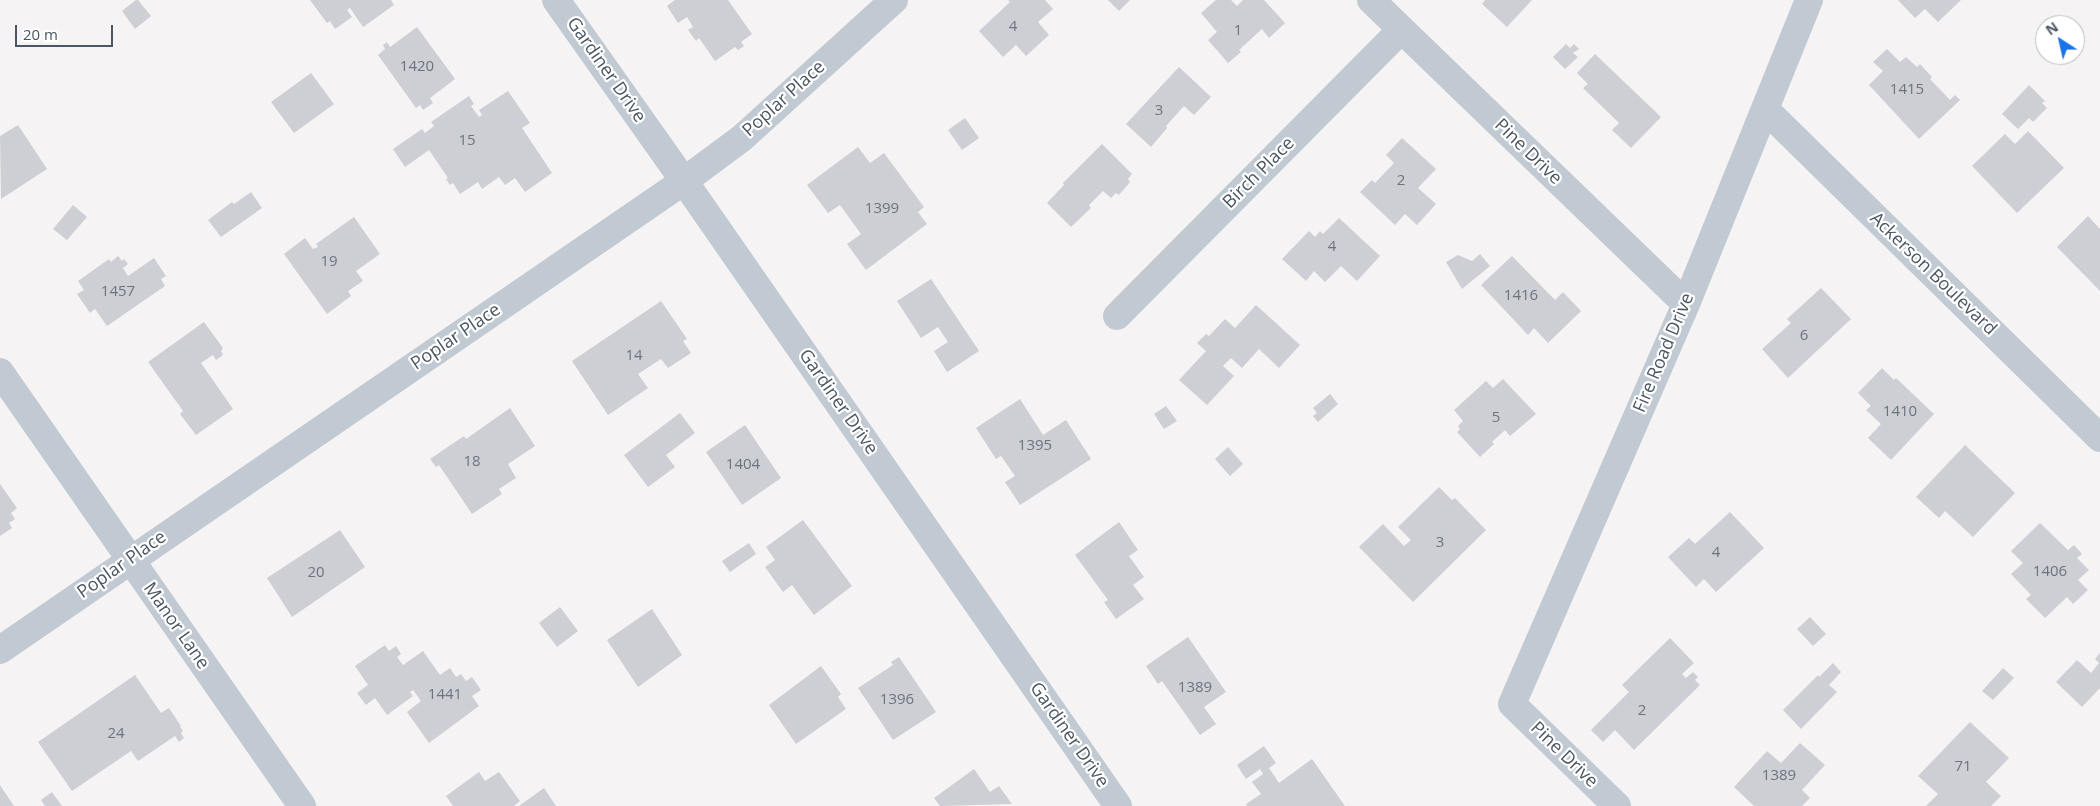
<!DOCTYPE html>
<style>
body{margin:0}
#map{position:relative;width:2100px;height:806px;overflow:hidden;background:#f5f3f3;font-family:"Open Sans",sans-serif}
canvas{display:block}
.north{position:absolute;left:2035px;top:15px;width:50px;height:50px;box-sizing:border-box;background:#fff;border:1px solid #b7bbc0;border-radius:50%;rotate:325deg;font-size:14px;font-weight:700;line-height:20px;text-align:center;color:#4a5661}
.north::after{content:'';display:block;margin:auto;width:18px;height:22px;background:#1a73e8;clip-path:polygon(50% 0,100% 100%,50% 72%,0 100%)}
.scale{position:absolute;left:15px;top:25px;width:98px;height:22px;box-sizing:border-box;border:2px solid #4a5661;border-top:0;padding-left:6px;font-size:15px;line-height:18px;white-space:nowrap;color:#4a5661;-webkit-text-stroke:4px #fff;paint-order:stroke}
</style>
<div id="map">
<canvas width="2100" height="806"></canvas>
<div class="north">N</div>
<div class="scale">20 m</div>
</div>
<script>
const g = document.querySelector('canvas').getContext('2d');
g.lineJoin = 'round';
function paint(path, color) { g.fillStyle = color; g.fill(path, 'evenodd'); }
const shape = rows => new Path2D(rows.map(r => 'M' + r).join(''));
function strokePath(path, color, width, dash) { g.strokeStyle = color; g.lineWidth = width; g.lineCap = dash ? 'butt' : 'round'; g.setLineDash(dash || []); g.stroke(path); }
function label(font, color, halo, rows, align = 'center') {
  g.font = font + ' "Open Sans",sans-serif'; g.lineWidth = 4.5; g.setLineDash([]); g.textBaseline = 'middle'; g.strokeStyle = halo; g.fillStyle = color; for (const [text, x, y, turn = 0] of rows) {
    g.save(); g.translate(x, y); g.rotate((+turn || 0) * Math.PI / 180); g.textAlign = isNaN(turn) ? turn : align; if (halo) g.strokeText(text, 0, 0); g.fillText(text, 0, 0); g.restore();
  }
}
paint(shape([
 [136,0,138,0,151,16,135,29,122,11],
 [310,0,391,0,394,5,363,27,350,8,347,10,352,17,335,29,330,21,327,23],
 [675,0,728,0,752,34,741,42,744,46,738,50,735,47,715,61,699,38,696,41,688,30,693,27,687,17,678,23,667,6],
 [1008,0,1045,0,1053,9,1038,22,1049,35,1026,56,1016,45,1003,57,979,31,1010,2],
 [1108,0,1130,0,1119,11],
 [1216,0,1231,0,1237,6,1243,0,1264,0,1285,23,1269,38,1262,29,1239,50,1241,52,1228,63,1208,40,1217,32,1201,13],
 [1485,0,1532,0,1507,27,1482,4],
 [1898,0,1961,0,1938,22,1925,9,1915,18],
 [417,27,455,79,430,98,433,103,423,110,420,105,416,108,378,55,385,49,383,45,387,42,390,47],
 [1566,44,1570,48,1574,44,1579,49,1573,53,1578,57,1565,69,1553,57],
 [1887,49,1900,62,1906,57,1917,67,1920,64,1932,77,1930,79,1950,100,1955,95,1960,100,1919,139,1869,85,1883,71,1873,62],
 [1595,54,1661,117,1631,148,1612,130,1619,123,1583,88,1588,84,1577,73],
 [1179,67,1211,97,1194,115,1184,106,1166,126,1167,128,1151,147,1126,124],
 [311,73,334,104,294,133,271,102],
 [2029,85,2045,101,2042,103,2047,108,2033,122,2029,118,2018,129,2002,114],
 [508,91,530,123,522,128,552,173,525,192,515,178,505,185,499,177,482,189,478,182,460,194,453,183,450,185,446,179,448,178,429,150,405,167,393,149,422,129,425,133,434,126,431,122,469,96,474,104,471,106,479,117,482,115,479,110],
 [965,118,979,138,962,150,948,130],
 [18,125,47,169,1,199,0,136],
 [2028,131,2064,168,2017,213,1972,166,2005,134,2015,144],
 [1402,138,1436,169,1418,188,1436,204,1417,225,1405,214,1395,225,1360,192,1372,180,1375,183,1394,163,1386,155],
 [1102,144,1132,174,1128,179,1130,182,1119,195,1116,193,1111,198,1103,191,1089,205,1091,208,1071,227,1047,203,1064,185,1063,183],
 [858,147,870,163,884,153,924,207,918,212,927,224,866,270,847,244,861,234,840,205,828,213,807,185],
 [251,192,262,208,221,237,208,220,232,202,234,204],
 [73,205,87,217,67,240,53,229],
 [2088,216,2100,229,2100,291,2057,247],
 [354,217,380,254,356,271,363,281,348,291,351,296,327,314,284,254,305,238,313,249,318,247,316,244],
 [1339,218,1380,256,1357,281,1341,266,1325,282,1314,271,1306,281,1282,259,1309,231,1315,237,1320,231,1323,234],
 [1480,254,1490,266,1462,289,1446,262,1458,255,1472,261],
 [118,256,122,261,124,259,128,264,123,268,128,276,154,258,166,276,161,279,165,286,107,326,95,309,90,313,77,294,84,290,78,281,109,259,111,262],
 [1512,256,1555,300,1563,292,1581,311,1548,343,1534,328,1528,335,1481,285],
 [931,279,979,351,947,372,934,351,948,342,938,327,921,338,897,301],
 [1821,288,1851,319,1788,378,1762,349,1791,323,1787,319],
 [661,301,687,339,683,341,691,353,668,368,661,359,638,374,648,388,608,415,572,361],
 [1256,305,1300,345,1279,368,1259,349,1242,368,1231,358,1223,366,1234,376,1207,405,1179,380,1206,351,1197,343,1206,334,1209,336,1225,319,1235,328],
 [204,322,223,348,221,351,223,355,216,360,213,355,201,363,233,409,196,435,180,414,183,411,148,362],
 [1882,368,1894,380,1896,378,1934,414,1891,460,1868,438,1881,424,1866,410,1871,406,1858,393],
 [1503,379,1536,414,1510,436,1505,430,1492,442,1494,444,1480,457,1457,432,1460,429,1458,426,1463,421,1454,410,1486,381,1493,388],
 [1330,394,1338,404,1318,422,1313,416,1317,413,1313,408],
 [1020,399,1043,435,1066,420,1091,459,1020,505,1005,482,1015,476,1001,456,996,459,976,428],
 [1166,406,1177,421,1164,429,1154,414],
 [510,408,535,446,508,464,516,478,499,489,502,494,472,514,439,465,436,467,430,459,464,436,466,439],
 [680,413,695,433,666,455,675,467,648,487,624,455],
 [745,425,781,478,742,505,706,452],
 [1965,445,2015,493,1973,537,1945,511,1939,518,1916,497],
 [1228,447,1243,464,1230,476,1215,459],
 [0,484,17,508,11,513,15,519,9,523,12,528,0,536],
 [1439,487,1452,500,1455,498,1486,530,1413,602,1359,547,1383,524,1404,546,1411,540,1398,527],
 [1730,512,1764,548,1716,592,1704,579,1696,587,1668,557,1689,538,1695,544],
 [803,520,852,586,814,615,792,585,783,592,765,567,775,560,766,547],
 [1119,522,1138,550,1129,556,1144,577,1133,585,1144,599,1116,619,1104,602,1108,600,1075,555],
 [2040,523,2068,550,2074,545,2082,554,2077,558,2089,570,2078,580,2088,590,2073,604,2067,597,2045,618,2026,599,2031,595,2011,574,2023,563,2011,551],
 [340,530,365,567,292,617,267,578],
 [749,543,756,554,730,572,722,561],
 [560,607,578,631,557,647,539,623],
 [652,609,682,655,638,687,607,640],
 [1810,617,1826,634,1813,646,1797,629],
 [1188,637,1226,692,1204,707,1216,724,1200,735,1162,681,1158,684,1146,666],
 [1670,638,1694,663,1682,674,1686,678,1693,672,1698,677,1695,680,1700,685,1634,750,1615,730,1603,742,1591,730,1629,692,1622,685],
 [385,645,389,651,396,646,401,654,397,657,403,665,423,651,440,675,450,668,456,677,461,674,466,681,472,677,481,690,472,696,479,706,429,743,407,712,421,701,413,690,410,692,413,696,387,715,375,698,366,705,357,693,368,685,355,666],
 [2100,653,2100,688,2082,707,2056,682,2077,660,2091,673,2099,663,2095,659],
 [899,657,936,712,893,740,858,688,893,665,891,662],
 [1833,663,1841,672,1829,685,1837,692,1801,729,1783,710,1818,675,1819,677],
 [821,666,841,694,838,697,846,709,796,744,769,705],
 [2003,668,2014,678,1993,700,1982,691],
 [135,675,161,713,169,708,181,726,180,727,183,731,181,733,184,738,179,742,175,736,138,761,131,751,72,791,38,742],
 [1970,722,2009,758,1986,782,2001,796,1991,806,1926,806,1938,794,1918,776],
 [1800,743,1825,765,1802,790,1810,798,1802,806,1754,806,1734,787,1767,751,1781,763],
 [1264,746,1276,763,1269,768,1279,783,1312,759,1345,806,1247,806,1246,804,1261,794,1252,782,1263,774,1260,769,1246,779,1237,765],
 [974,769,990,792,999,786,1012,804,940,806,934,798],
 [479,772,485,781,499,772,520,801,514,806,453,806,446,796],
 [0,785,14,806,0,806],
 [544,788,556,806,519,806],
 [52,792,62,806,45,806,41,800]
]), '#cdcfd5');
strokePath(shape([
 [556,0,684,181,1118,806],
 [1371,0,1686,304],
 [1766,110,2100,438],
 [1117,316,1401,30],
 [0,372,302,806],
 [0,650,684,181,742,138,894,0],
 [1617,806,1512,704,1686,304,1809,0]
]), '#c1cad2', 28);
label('15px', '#6b747e', null, [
 ["4",1013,27],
 ["1",1238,31],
 ["1420",417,67],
 ["1415",1907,90],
 ["3",1159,111],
 ["15",467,141],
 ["2",1401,181],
 ["1399",882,209],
 ["4",1332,247],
 ["19",329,262],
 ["1457",118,292],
 ["1416",1521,296],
 ["6",1804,336],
 ["14",634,356],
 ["1410",1900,412],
 ["5",1496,418],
 ["1395",1035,446],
 ["18",472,462],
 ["1404",743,465],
 ["3",1440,543],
 ["4",1716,553],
 ["1406",2050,572],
 ["20",316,573],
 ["1389",1195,688],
 ["1441",445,695],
 ["1396",897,700],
 ["2",1642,711],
 ["24",116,734],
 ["71",1963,767],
 ["1389",1779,776]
]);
label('18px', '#4a5661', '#fff', [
 ["Gardiner Drive",606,70,55],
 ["Poplar Place",784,99,-42],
 ["Pine Drive",1528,152,44],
 ["Birch Place",1259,173,-45],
 ["Ackerson Boulevard",1933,274,44],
 ["Poplar Place",456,337,-34],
 ["Fire Road Drive",1664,353,-67],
 ["Gardiner Drive",838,402,55],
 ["Poplar Place",122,565,-35],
 ["Manor Lane",176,626,55],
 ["Gardiner Drive",1069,735,55],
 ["Pine Drive",1564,755,44]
]);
</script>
